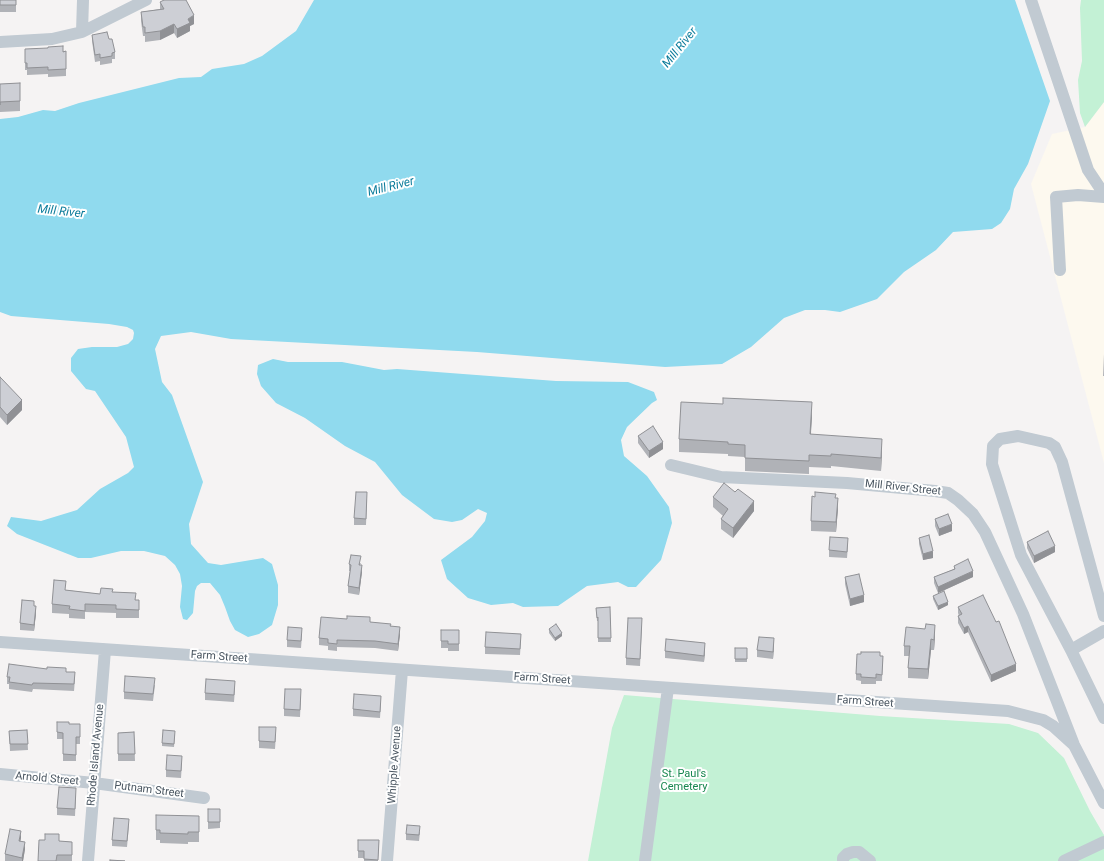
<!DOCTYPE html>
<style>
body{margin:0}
canvas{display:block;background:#f5f3f3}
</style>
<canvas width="1104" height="861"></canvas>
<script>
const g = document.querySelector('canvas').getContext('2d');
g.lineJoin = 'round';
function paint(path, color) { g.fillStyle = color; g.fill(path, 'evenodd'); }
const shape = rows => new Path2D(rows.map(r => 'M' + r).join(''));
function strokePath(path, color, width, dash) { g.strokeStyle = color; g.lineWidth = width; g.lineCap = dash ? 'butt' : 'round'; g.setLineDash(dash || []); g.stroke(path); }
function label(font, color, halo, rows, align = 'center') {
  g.font = font + ' Roboto,sans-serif'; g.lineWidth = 4; g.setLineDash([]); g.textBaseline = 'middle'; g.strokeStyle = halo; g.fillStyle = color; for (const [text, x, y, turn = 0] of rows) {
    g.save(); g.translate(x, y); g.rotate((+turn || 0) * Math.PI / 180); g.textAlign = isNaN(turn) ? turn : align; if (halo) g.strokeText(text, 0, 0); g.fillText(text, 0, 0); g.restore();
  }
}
paint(shape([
 [1104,102,1104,463,1031,184,1052,134,1085,127]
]), '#fdf9ef');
paint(shape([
 [1081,0,1104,0,1104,102,1085,127,1080,113,1078,80,1082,61,1080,8],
 [624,695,880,716,1009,724,1038,733,1064,758,1090,811,1104,835,1104,861,588,861,612,728]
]), '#c3f1d5');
paint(shape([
 [314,0,1015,0,1050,101,1028,164,1014,189,1010,209,1001,223,992,229,953,232,936,250,904,272,877,299,840,312,825,310,805,310,784,318,751,347,722,364,665,367,477,352,231,339,191,332,161,336,155,349,162,382,172,395,203,482,189,524,191,544,208,563,221,565,263,558,272,564,278,585,278,605,272,625,259,634,248,637,235,630,230,621,225,607,220,595,210,583,201,583,197,586,195,591,193,613,187,620,183,619,180,607,182,586,180,574,175,565,165,556,144,551,121,551,91,558,78,558,17,534,7,526,11,517,41,521,77,510,100,489,128,473,134,467,126,437,95,391,86,389,71,371,71,358,78,349,92,347,117,347,128,344,133,339,134,333,133,330,127,327,109,324,11,316,0,312,0,119,18,117,43,110,55,111,79,103,179,78,201,77,212,69,244,64,262,56,296,31],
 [273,359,288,362,342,362,384,370,397,369,556,381,628,382,654,392,657,400,652,403,627,427,621,440,624,456,647,476,669,507,672,523,661,560,636,587,628,587,618,582,587,586,558,606,523,607,513,603,491,605,468,598,447,579,441,560,472,537,485,521,487,513,478,509,462,520,452,522,434,519,402,495,375,462,345,446,305,418,276,403,261,386,257,374,258,365]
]), '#90daee');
strokePath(shape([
 [1031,0,1088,170,1104,194],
 [82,32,83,0],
 [0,42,52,39,82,32,146,0],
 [1060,270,1056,197,1078,195,1104,197],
 [671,465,721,477,847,483,935,491,948,493,958,500,973,514,985,532,1023,614,1074,745,1104,803],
 [1104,616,1062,462,1055,447,1049,443,1018,436,1000,439,993,446,992,464,1021,555,1071,650,1104,718],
 [0,642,1008,711,1043,720,1053,726,1074,745],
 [1071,650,1104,631],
 [0,774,94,783,204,798],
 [88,861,105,650],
 [387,861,402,670],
 [645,861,668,688],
 [843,861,843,858,847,854,853,852,859,852,870,861],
 [1064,861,1104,842]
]), '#c1cad2', 12);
paint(shape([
 [0,0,16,0,16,12,0,12],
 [160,2,194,24,190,26,190,31,177,38,174,33,160,40,145,42,145,36,143,36,141,21,141,12,160,9],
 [92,35,109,39,115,52,115,59,112,59,112,63,100,65,100,61,95,62,92,41],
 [25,49,66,51,66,76,48,77,48,74,27,75,27,70,25,70],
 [0,84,20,101,20,111,0,112,0,115],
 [1104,354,1104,376,1103,376],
 [0,377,22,410,7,425,0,417],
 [812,415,811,434,882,451,881,471,831,466,831,468,809,467,809,474,745,471,745,457,728,456,728,454,679,452,679,439],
 [638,436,663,449,649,458,638,443],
 [713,497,754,511,733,538,721,529,721,519,723,516,713,507],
 [815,497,836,498,838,508,836,532,811,531,811,521],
 [367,499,366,525,354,525,354,518],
 [935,519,952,531,939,536,935,526],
 [919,538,933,558,923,560,919,544],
 [1027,542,1055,552,1034,563,1027,548],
 [848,545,847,558,829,557,829,550],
 [361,563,360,565,362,572,359,595,348,593,348,586,350,571,349,571,349,564],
 [954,566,973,577,938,593,934,583,934,577,954,569],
 [845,577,864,602,850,606,845,584],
 [66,590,100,594,113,592,136,600,139,600,139,618,116,618,116,613,85,612,85,619,69,618,69,614,52,613,52,604],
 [933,596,948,605,938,610,933,599],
 [34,606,36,613,34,631,20,630,20,623],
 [610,607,611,642,598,642,598,621,597,621,596,608],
 [958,607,1016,671,991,682,968,632,964,634,958,623,958,616,959,616,958,613],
 [370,622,391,626,400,634,398,651,375,648,337,647,337,651,328,650,328,646,319,645,319,638],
 [642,625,640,666,626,665,626,658],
 [549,629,562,636,555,641,549,633],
 [441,630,459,630,459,651,448,651,448,648,441,648],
 [302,635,301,648,287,647,287,640],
 [935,635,934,650,931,650,928,679,908,678,908,668,909,656,904,656,904,646],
 [521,640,520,655,485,654,485,647],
 [774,645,773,659,757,657,757,650],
 [735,648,747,648,747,662,735,662],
 [705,650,704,662,665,658,665,651],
 [880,656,883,656,882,681,876,681,876,684,861,684,861,681,856,680,856,674],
 [66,672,75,679,74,691,33,689,32,692,9,689,9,684,7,684,7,677],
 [155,685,153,701,124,699,124,692],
 [235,688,234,702,205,700,205,693],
 [301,696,300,717,284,716,284,709],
 [381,703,380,718,353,716,353,709],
 [57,722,69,724,80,724,80,744,76,744,76,761,63,761,63,739,57,739],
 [27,730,28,750,10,751,9,731],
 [134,732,135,761,118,761,118,733],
 [175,734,174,747,162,746,162,743],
 [276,734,275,749,259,748,259,741],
 [182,763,181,778,166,777,166,770],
 [76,795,75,816,57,815,57,808],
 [208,809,220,809,220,828,208,829],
 [199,816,199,842,188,842,188,844,160,843,160,840,156,840,156,830],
 [129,825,127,847,112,846,112,840],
 [420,832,419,841,406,840,406,834],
 [21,838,20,841,25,849,23,861,5,861,5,854],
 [358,840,379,840,378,861,364,861,364,858,358,858],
 [59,841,72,842,72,861,38,861]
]), '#b0b2b7');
paint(shape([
 [194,15,194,24,190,26,190,31,177,38,177,29,188,19],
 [174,24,174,33,160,40,160,31],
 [22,400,22,410,7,425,7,415],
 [812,402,812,415,810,446,810,434],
 [882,439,882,451,881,471,881,458],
 [663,442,663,449,649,458,649,451],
 [838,498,838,508,836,532,836,522],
 [754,501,754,511,733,538,733,528],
 [952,524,952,531,939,536,939,529],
 [1055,546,1055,552,1034,563,1034,556],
 [933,551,933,558,923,560,923,554],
 [362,565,362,572,359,595,359,588],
 [973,571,973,577,938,593,938,587],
 [864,595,864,602,850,606,850,599],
 [948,602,948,605,938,610,938,606],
 [36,606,36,613,34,631,34,625],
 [935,625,935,635,934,650,934,640],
 [968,626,968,632,964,634,964,628],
 [400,627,400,634,398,651,398,644],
 [562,633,562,636,555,641,555,638],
 [774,638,774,645,773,659,773,652],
 [931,639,931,650,928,679,928,669],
 [705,643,705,650,704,662,704,656],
 [1016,664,1016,671,991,682,991,675],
 [21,831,21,838,19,848,19,841],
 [25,842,25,849,23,861,22,861,22,858]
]), '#909195');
const building = shape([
 [0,0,16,0,16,5,0,5,0,0],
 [164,0,186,0,194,15,188,19,190,23,177,29,174,24,160,31,145,33,145,27,143,27,141,12,164,9,160,2,164,0],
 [107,32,109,39,112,39,115,52,112,53,112,56,100,58,100,54,95,55,92,35,107,32],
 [63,46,63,52,66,51,66,69,48,70,48,67,27,68,27,63,25,63,25,49,48,48,48,47,63,46],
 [20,83,20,101,0,102,0,105,0,84,20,83],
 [0,377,22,400,7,415,0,407,0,377],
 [723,398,812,402,810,434,882,439,881,458,831,454,831,456,809,455,809,461,745,458,745,445,728,444,728,442,679,439,681,402,723,404,723,398],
 [653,426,663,442,649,451,638,436,653,426],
 [724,483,735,492,738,489,754,501,733,528,721,519,728,509,713,497,724,483],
 [356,492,367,492,366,519,354,518,356,492],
 [815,492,836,494,835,498,838,498,836,522,811,521,812,496,815,497,815,492],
 [948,514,952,524,939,529,935,519,948,514],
 [1048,531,1055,546,1034,556,1027,542,1048,531],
 [929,535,933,551,923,554,919,538,929,535],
 [830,537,848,538,847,552,829,550,830,537],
 [351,555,361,556,359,565,362,565,359,588,348,586,351,565,349,564,351,555],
 [968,559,973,571,938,587,934,577,955,569,954,566,968,559],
 [859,574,864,595,850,599,845,577,859,574],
 [54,580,66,581,65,590,100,594,101,588,113,589,112,592,136,593,135,600,139,600,139,610,116,609,116,605,85,604,85,611,69,609,70,606,52,604,54,580],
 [944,591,948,602,938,606,933,596,944,591],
 [983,595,996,622,999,621,1016,664,991,675,968,626,964,628,958,616,962,614,958,607,983,595],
 [22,600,34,601,34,606,36,606,34,625,20,623,22,600],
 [610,607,611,638,598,638,598,617,597,618,596,608,610,607],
 [347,616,370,617,370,622,391,624,390,626,400,627,398,644,375,641,337,640,337,644,328,643,328,639,319,638,321,617,347,619,347,616],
 [628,618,642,618,640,659,626,658,628,618],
 [556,624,562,633,555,638,549,629,556,624],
 [926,624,935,625,934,640,931,639,928,669,908,668,910,646,904,646,906,627,925,629,926,624],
 [288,627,302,628,301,641,287,640,288,627],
 [441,630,459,630,459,644,448,644,448,641,441,641,441,630],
 [486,632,521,634,520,649,485,647,486,632],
 [759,637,774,638,773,652,757,650,759,637],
 [666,639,705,643,704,656,665,651,666,639],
 [735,648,747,648,747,659,735,659,735,648],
 [861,652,880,652,880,656,883,656,882,675,876,674,876,678,861,677,861,674,856,674,857,654,861,654,861,652],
 [9,664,47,669,47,667,66,668,66,672,75,672,74,684,33,683,32,685,9,682,10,677,7,677,9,664],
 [125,676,155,678,153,694,124,692,125,676],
 [206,679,235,681,234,695,205,693,206,679],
 [285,689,301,689,300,710,284,709,285,689],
 [354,694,381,696,380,712,353,709,354,694],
 [57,722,69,722,69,724,80,724,80,737,76,737,76,755,63,754,63,733,57,732,57,722],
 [259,727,276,727,275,742,259,741,259,727],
 [27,730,28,744,10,744,9,731,27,730],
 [163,730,175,731,174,744,162,743,163,730],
 [134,732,135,754,118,754,118,733,134,732],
 [167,755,182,756,181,771,166,770,167,755],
 [59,787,76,788,75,809,57,808,59,787],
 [208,809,220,809,220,822,208,822,208,809],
 [156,815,199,816,199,832,188,832,188,834,160,833,160,830,156,830,156,815],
 [114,818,129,819,127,841,112,840,114,818],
 [407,825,420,826,419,835,406,834,407,825],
 [10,829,21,831,19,841,25,842,22,858,5,854,10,829],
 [45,834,59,834,59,841,72,842,72,855,57,855,56,861,38,861,39,840,45,840,45,834],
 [358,840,379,840,378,860,364,859,364,851,358,851,358,840],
 [110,860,125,861,110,861,110,860]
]);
paint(building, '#cdcfd5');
strokePath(building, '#909195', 1);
label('11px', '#4a5661', '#fff', [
 ["Mill River Street",903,488,6],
 ["Farm Street",219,657,4],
 ["Farm Street",542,679,4],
 ["Farm Street",865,702,4],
 ["Rhode Island Avenue",96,755,-85],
 ["Whipple Avenue",395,765,-86],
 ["Arnold Street",47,779,5],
 ["Putnam Street",149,790,7]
]);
label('11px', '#17864f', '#fff', [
 ["St. Paul's",684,774],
 ["Cemetery",684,787]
]);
label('italic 12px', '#0c7c9b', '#fff', [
 ["Mill River",680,48,-51],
 ["Mill River",391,187,-14],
 ["Mill River",61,212,6]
]);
</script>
